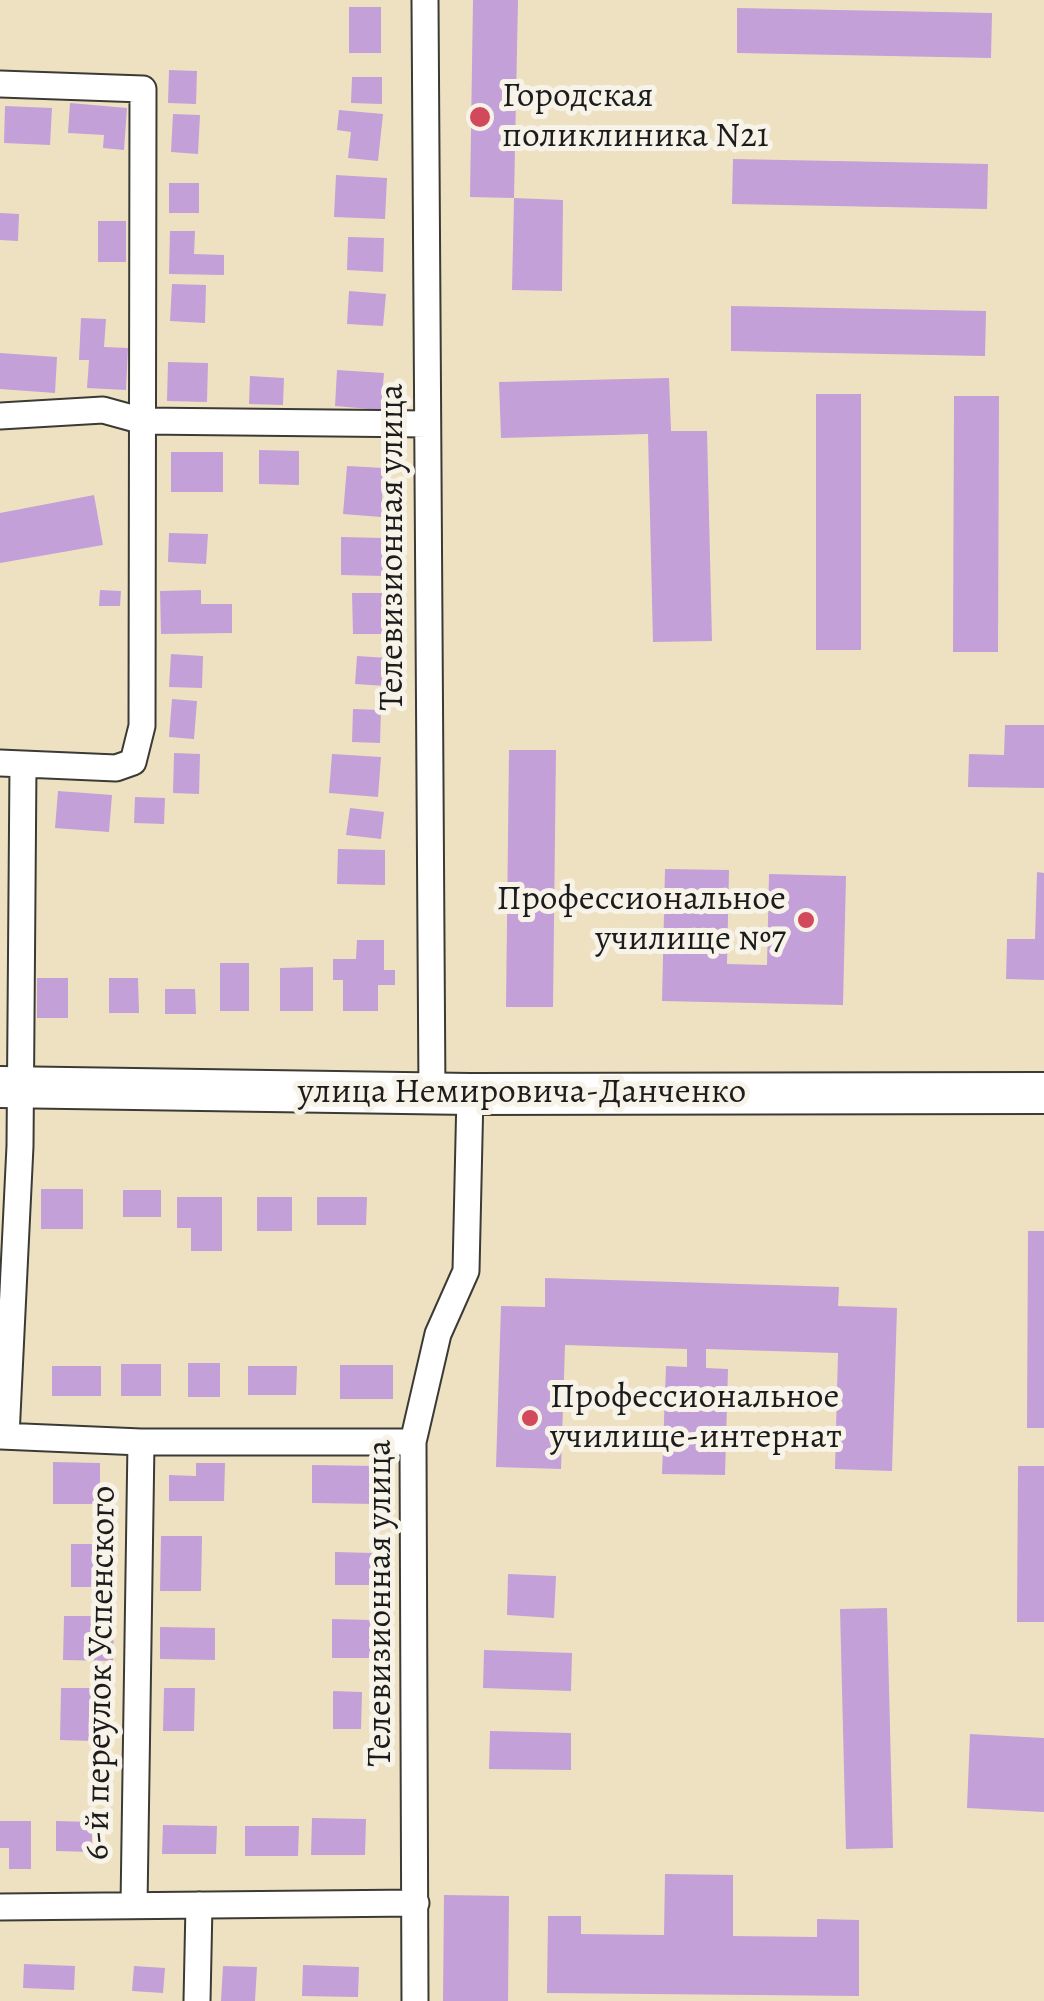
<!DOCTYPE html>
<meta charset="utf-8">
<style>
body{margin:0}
canvas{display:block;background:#ede1c2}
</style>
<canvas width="1044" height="2001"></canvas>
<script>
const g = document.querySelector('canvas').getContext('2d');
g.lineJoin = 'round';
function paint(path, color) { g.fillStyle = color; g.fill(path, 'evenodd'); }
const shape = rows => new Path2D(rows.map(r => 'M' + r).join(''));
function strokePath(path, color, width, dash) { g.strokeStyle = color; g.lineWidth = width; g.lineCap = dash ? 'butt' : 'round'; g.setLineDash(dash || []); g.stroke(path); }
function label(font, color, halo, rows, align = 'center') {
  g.font = font + ' Alegreya,serif'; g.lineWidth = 10; g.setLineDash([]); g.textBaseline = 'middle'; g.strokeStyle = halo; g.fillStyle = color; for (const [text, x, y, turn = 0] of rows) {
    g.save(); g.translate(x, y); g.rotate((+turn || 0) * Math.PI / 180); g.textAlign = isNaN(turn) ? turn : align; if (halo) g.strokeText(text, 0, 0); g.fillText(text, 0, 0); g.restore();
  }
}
paint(shape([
 [473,0,518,0,514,198,470,197],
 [349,7,381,7,381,53,349,53],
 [737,8,992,13,991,58,737,53],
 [169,70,197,71,196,104,168,103],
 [352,77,382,77,382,104,351,103],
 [70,103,127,108,124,150,103,148,104,135,68,133],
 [5,106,52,108,50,145,4,143],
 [339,110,383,114,378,161,348,158,351,132,337,130],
 [173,114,200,115,198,154,171,152],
 [733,159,988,164,987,209,732,204],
 [336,175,387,178,385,219,334,217],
 [169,183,199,183,199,213,169,213],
 [514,198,563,200,562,291,512,290],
 [0,213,19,214,18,241,0,240],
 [98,221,126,221,126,262,98,262],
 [170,231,195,231,194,254,224,255,224,275,169,274],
 [348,237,384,238,383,272,347,270],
 [172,284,206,285,205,323,170,321],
 [349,291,386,294,383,326,347,324],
 [731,306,986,311,985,356,731,351],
 [81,318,106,319,104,347,128,348,126,390,87,388,89,360,79,360],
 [0,353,57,357,55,393,0,389],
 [168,362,208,363,207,402,167,401],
 [337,370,384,373,381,410,335,406],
 [250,376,284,378,283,405,249,404],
 [669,378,671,431,707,431,712,641,653,642,648,434,501,438,499,382],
 [816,394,861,394,861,650,816,650],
 [954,396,999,396,998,652,953,652],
 [259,450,299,451,299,485,259,484],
 [171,452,223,452,223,492,171,492],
 [347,466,384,468,381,517,343,514],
 [94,495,103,545,0,563,0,513],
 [169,533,208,534,206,564,168,562],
 [341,537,384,538,384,576,341,575],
 [100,590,121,591,120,606,99,606],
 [201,590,201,604,232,604,232,633,161,634,160,591],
 [352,593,383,593,383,634,353,634],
 [171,654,203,656,202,688,169,687],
 [357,656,388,658,386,686,355,684],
 [172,699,197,701,194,739,169,737],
 [353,709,381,710,380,743,352,742],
 [1005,725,1044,725,1044,788,968,787,969,754,1004,755],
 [509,750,556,750,553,1007,506,1007],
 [174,753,200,754,199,794,173,793],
 [332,754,381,757,378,797,329,793],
 [58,791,112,795,109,832,55,828],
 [135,797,165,798,164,824,134,823],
 [350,808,384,812,381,839,346,835],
 [338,849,385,850,385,885,337,884],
 [665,869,729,870,727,964,767,965,769,874,846,876,843,1005,662,1001],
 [1037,872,1044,873,1044,980,1006,979,1007,939,1035,939],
 [357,940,384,940,384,970,395,970,395,985,378,985,378,1011,343,1011,343,980,333,980,333,959,356,959],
 [220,963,249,963,249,1011,220,1011],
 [313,967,313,1011,280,1011,280,968],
 [37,978,68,978,68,1018,37,1018],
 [109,978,138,978,139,1013,109,1013],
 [165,989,195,989,196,1014,165,1014],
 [41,1189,83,1189,83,1229,41,1229],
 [123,1190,161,1190,161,1217,123,1217],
 [177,1197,222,1197,222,1251,191,1251,191,1228,177,1228],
 [257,1197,292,1197,292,1231,257,1231],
 [317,1197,367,1197,366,1225,317,1225],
 [1028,1231,1044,1231,1044,1428,1027,1428],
 [545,1278,839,1287,838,1306,897,1308,892,1471,835,1469,838,1353,706,1349,706,1368,728,1369,725,1475,662,1474,666,1366,687,1367,687,1349,565,1345,561,1469,496,1467,501,1306,545,1307],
 [188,1363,220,1363,220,1397,188,1397],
 [121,1364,161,1364,161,1396,121,1396],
 [340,1365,393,1365,393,1399,340,1399],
 [52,1366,101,1366,101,1396,52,1396],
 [248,1366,297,1366,296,1395,248,1395],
 [53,1462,100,1463,100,1504,53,1504],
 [196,1463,225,1463,224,1501,169,1501,169,1475,196,1476],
 [312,1465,377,1466,376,1504,312,1503],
 [1018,1466,1044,1466,1044,1622,1017,1622],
 [161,1536,202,1536,201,1591,160,1591],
 [71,1544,103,1544,102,1587,71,1587],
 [335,1552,372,1553,372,1585,335,1585],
 [508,1574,556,1576,554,1618,507,1615],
 [887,1608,893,1848,846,1849,840,1609],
 [64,1616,114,1616,113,1661,63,1660],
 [332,1619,370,1620,370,1658,332,1658],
 [160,1627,215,1628,215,1660,160,1659],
 [484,1650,572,1653,571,1691,483,1688],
 [61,1688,94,1688,93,1741,60,1740],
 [164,1688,195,1688,194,1731,163,1731],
 [333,1691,362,1692,361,1729,333,1729],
 [490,1731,571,1733,571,1770,489,1769],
 [970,1734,1044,1738,1044,1812,967,1808],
 [312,1818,366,1819,365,1855,311,1855],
 [0,1821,31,1821,31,1869,9,1869,9,1848,0,1848],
 [56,1821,92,1822,92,1852,56,1851],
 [163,1825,217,1826,216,1854,162,1854],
 [245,1826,299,1826,298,1856,245,1856],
 [665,1874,733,1875,733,1936,817,1937,817,1919,859,1920,859,1996,547,1993,548,1916,581,1916,581,1934,664,1935],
 [444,1895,509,1896,508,2001,443,2001],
 [24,1964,75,1966,74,1990,23,1988],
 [303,1965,359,1967,358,1997,302,1996],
 [134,1966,165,1968,163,1993,132,1991],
 [223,1966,257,1967,255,2001,221,2001]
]), '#c4a0d8');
const minor = shape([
 [425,0,432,1094],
 [0,84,143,89,142,726,133,762,116,768,0,763],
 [0,416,103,410,143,421,427,424],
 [0,1436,141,1442,413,1442],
 [6,1436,20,1146,23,764],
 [134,1905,141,1442],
 [0,1907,416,1903],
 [197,2001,199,1905],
 [415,2001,413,1442,438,1334,466,1271,470,1094]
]);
const primary = shape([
 [0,1087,470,1094,1044,1093]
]);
strokePath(minor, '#3b3a35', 29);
strokePath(primary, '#3b3a35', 44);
strokePath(minor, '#fff', 25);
strokePath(primary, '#fff', 40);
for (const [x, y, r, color] of [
 [480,117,12,"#d1495b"],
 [806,920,10,"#d1495b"],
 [530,1418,10,"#d1495b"]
]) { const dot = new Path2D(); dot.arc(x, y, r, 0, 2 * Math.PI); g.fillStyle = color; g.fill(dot); strokePath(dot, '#f7f3e8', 4); }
label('35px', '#1c1c1c', '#f7f3e8', [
 ["Городская",502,97],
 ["поликлиника N21",502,137],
 ["Профессиональное",786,900,"right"],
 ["училище №7",786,940,"right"],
 ["Профессиональное",550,1398],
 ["училище-интернат",550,1438]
], 'left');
label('35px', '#1c1c1c', '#f7f3e8', [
 ["Телевизионная улица",393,547,-90],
 ["улица Немировича-Данченко",522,1093],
 ["Телевизионная улица",381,1603,-90],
 ["6-й переулок Успенского",102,1673,-89]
]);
</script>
